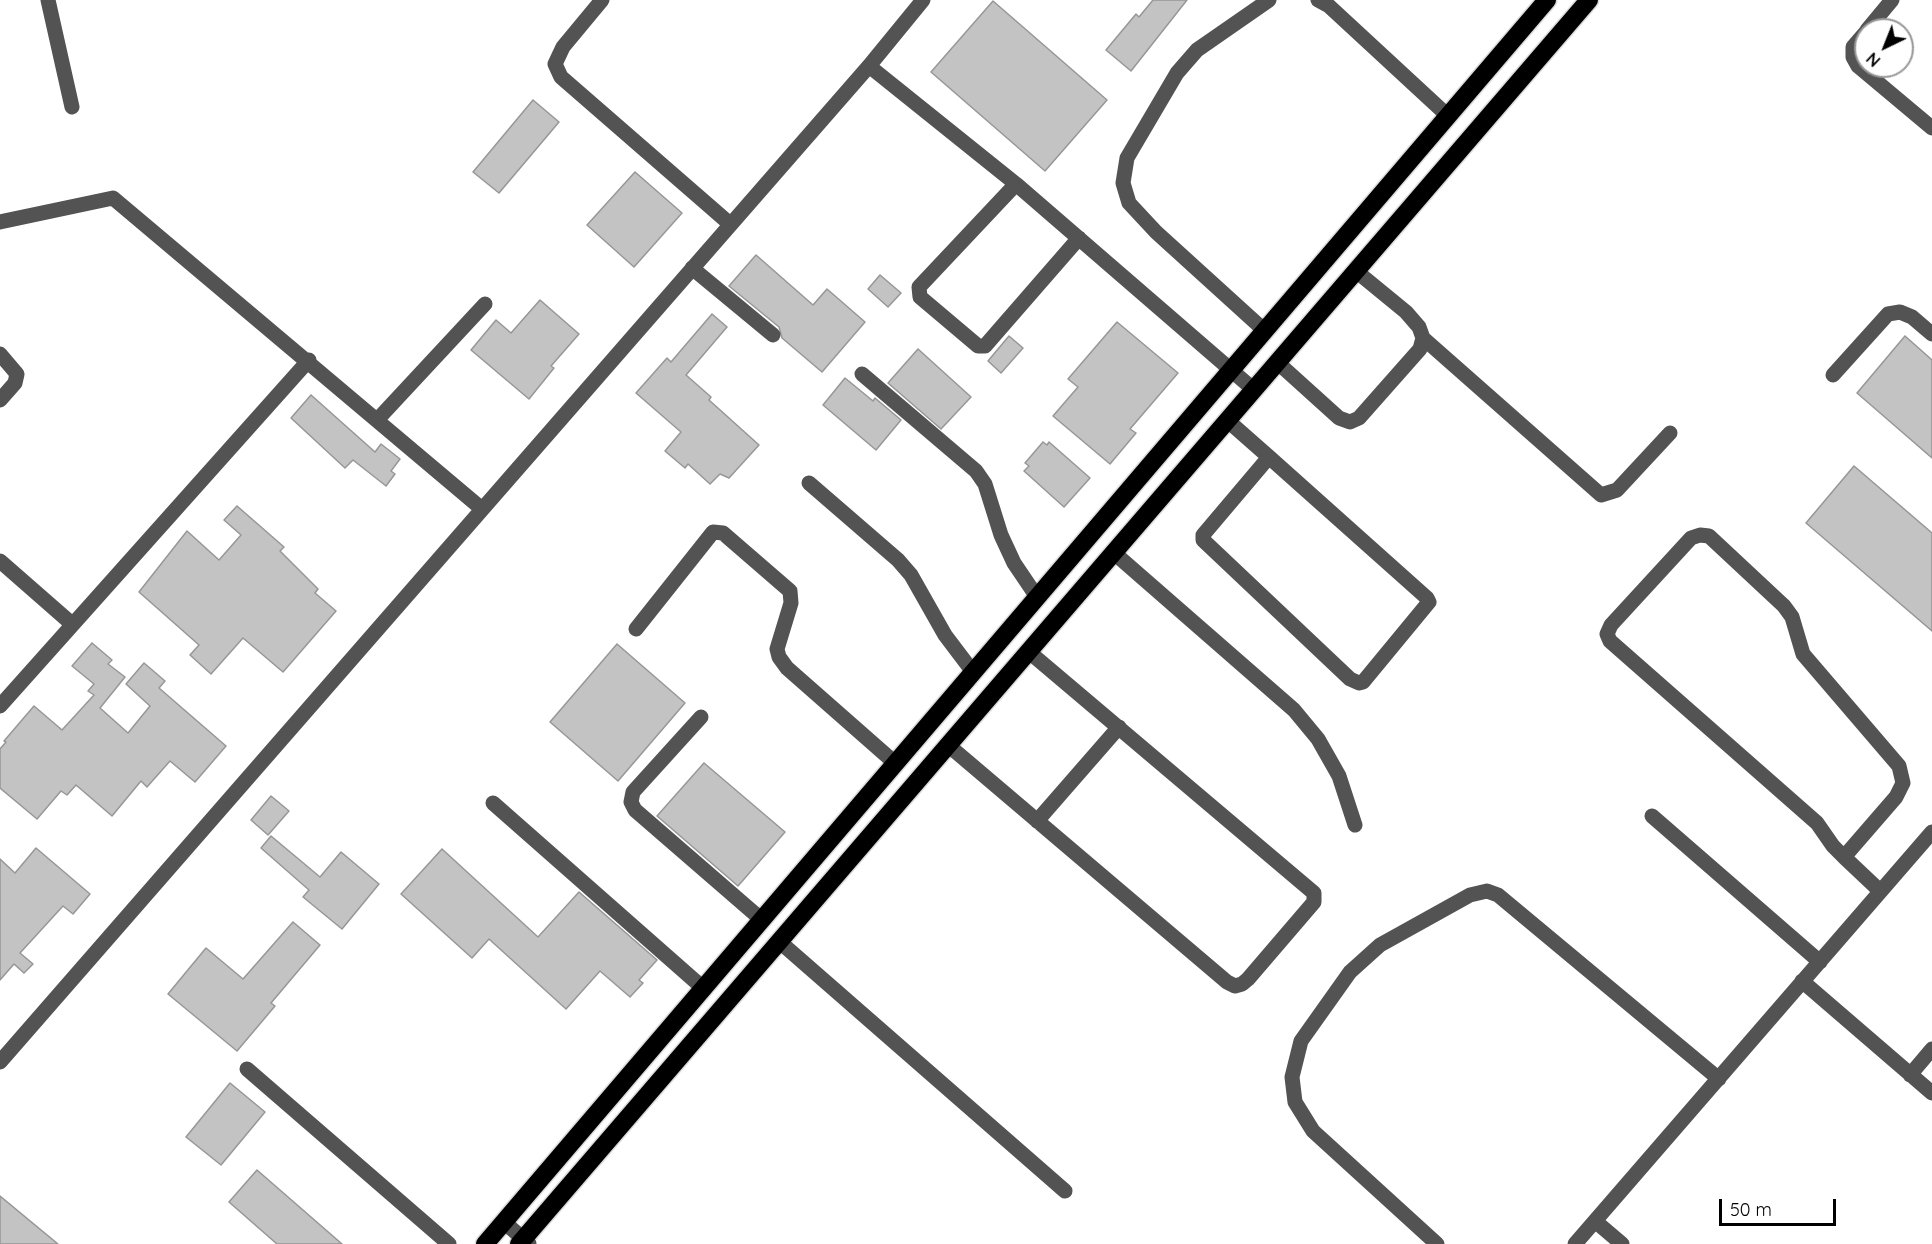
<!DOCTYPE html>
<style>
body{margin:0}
#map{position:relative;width:1932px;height:1244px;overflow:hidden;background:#fff;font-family:Quicksand,sans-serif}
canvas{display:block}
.north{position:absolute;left:1854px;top:18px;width:60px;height:60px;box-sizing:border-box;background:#fff;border:2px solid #999;border-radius:50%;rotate:223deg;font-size:16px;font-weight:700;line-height:24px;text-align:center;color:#000}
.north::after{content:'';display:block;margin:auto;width:21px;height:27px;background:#000;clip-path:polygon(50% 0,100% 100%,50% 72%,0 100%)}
.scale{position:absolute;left:1719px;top:1199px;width:117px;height:27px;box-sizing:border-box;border:3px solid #000;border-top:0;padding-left:8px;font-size:18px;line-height:21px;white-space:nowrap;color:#000;-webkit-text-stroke:4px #fff;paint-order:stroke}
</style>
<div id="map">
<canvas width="1932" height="1244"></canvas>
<div class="north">N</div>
<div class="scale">50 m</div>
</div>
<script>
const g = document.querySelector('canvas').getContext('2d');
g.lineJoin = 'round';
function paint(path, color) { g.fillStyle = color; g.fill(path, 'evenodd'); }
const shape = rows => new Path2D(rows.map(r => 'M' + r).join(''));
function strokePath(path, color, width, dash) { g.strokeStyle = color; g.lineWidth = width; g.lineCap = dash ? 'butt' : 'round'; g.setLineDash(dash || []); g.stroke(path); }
const building = shape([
 [1153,0,1187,0,1131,71,1106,50,1136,14,1139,17,1153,0],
 [993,1,1107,100,1045,171,931,72,993,1],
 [533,100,559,122,499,193,473,172,533,100],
 [635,172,682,213,634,267,587,225,635,172],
 [756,255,813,305,827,289,865,322,822,372,782,338,779,327,729,286,756,255],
 [880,275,901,293,888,307,868,289,880,275],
 [540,300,579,334,551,366,554,368,529,399,471,350,496,320,511,333,540,300],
 [712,314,727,327,686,375,711,397,709,400,759,445,729,478,720,474,710,484,688,464,685,468,665,451,681,432,636,393,667,358,671,362,712,314],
 [1117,322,1178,373,1130,429,1136,433,1110,464,1053,416,1078,387,1068,379,1117,322],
 [1009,336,1023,348,1001,373,988,361,1009,336],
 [1905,336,1932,360,1932,458,1857,393,1905,336],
 [918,349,971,397,941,429,888,383,918,349],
 [845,378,873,401,875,398,901,420,876,450,823,405,845,378],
 [311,395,375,452,381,444,400,459,391,471,395,474,386,486,353,460,345,468,291,418,311,395],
 [1043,442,1047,445,1049,442,1090,478,1064,507,1024,471,1029,466,1025,463,1043,442],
 [1854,466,1932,533,1932,631,1806,523,1854,466],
 [237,506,284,547,280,551,318,589,315,593,336,611,283,672,243,638,211,674,190,655,199,645,139,592,187,531,219,560,241,535,224,520,237,506],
 [92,643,112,660,108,664,125,677,100,708,128,733,150,706,126,684,144,663,165,681,159,688,226,746,195,782,170,761,147,787,141,781,112,816,76,785,67,795,61,791,37,819,0,788,0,749,6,742,4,741,34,706,62,730,94,695,88,691,94,684,72,666,92,643],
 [617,644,685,703,618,781,550,722,617,644],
 [704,763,785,832,738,886,657,816,704,763],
 [271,796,289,811,268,835,251,820,271,796],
 [271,836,320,877,341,852,379,884,342,929,303,897,309,890,261,848,271,836],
 [36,848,90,894,73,914,63,906,20,953,33,964,24,973,14,964,0,980,0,859,15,873,36,848],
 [442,849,538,937,579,892,657,960,639,980,643,983,630,997,600,971,566,1009,489,939,472,958,401,894,442,849],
 [293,922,320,945,271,1003,275,1006,237,1051,168,994,206,948,243,979,293,922],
 [230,1083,265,1112,221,1165,186,1137,230,1083],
 [257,1170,342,1244,277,1244,229,1202,257,1170],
 [0,1196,58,1244,0,1244,0,1196]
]);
paint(building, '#c3c3c3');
strokePath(building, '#979797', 1.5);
const highway = shape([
 [485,1244,1547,0],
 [519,1244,1589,0]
]);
strokePath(highway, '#dbdbdb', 21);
strokePath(shape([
 [48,0,72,107],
 [602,0,563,47,555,64,561,77,730,224],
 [1318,0,1329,6,1448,116],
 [1867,30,1892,0],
 [1866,32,1853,47,1853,57,1858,66,1932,128],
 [869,66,1016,184,1253,389],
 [1016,184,919,287,920,297,978,346,985,346,1079,238],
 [0,222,113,198,482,509],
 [692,268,773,335],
 [1265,331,1156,232,1129,203,1123,183,1127,158,1177,73,1197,50,1269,0],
 [1423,338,1601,495,1617,490,1670,433],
 [0,354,17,374,15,383,0,400],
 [1277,362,1339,418,1350,422,1359,418,1420,349,1423,338,1419,327,1406,312,1356,271],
 [862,374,976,471,985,484,1001,535,1014,563,1037,597],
 [1833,375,1888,314,1900,312,1912,317,1932,334],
 [378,419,485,304],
 [1227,420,1269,457,1427,598,1429,602,1363,682,1359,683,1350,679,1203,540,1203,535,1269,457],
 [809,483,898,560,911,575,945,635,973,672],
 [1113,552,1294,710,1318,739,1339,776,1355,825],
 [0,561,72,624],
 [636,629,713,532,723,533,790,591,791,603,777,649,779,657,787,668,895,763],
 [0,706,309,360],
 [701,717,633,792,631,802,635,810,762,920],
 [948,745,1227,982,1235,986,1242,984,1248,979,1314,902,1314,893,1028,651],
 [493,803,703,988],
 [1652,816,1820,962],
 [1037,821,1119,727],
 [1844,857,1896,797,1903,783,1899,766,1803,654,1792,617,1784,606,1709,536,1700,535,1691,538,1611,625,1607,634,1610,641,1817,823,1833,846,1844,857,1880,891],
 [780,942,1065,1191],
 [1802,981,1932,1093],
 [0,1062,869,66,923,0],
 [247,1069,449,1244],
 [1910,1075,1932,1049],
 [1595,1221,1622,1244],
 [504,1222,529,1244],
 [1437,1244,1313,1131,1295,1102,1292,1077,1301,1041,1350,972,1380,945,1470,895,1487,891,1498,895,1719,1079],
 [1575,1244,1932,832]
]), '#535353', 15);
strokePath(highway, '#000', 18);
</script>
